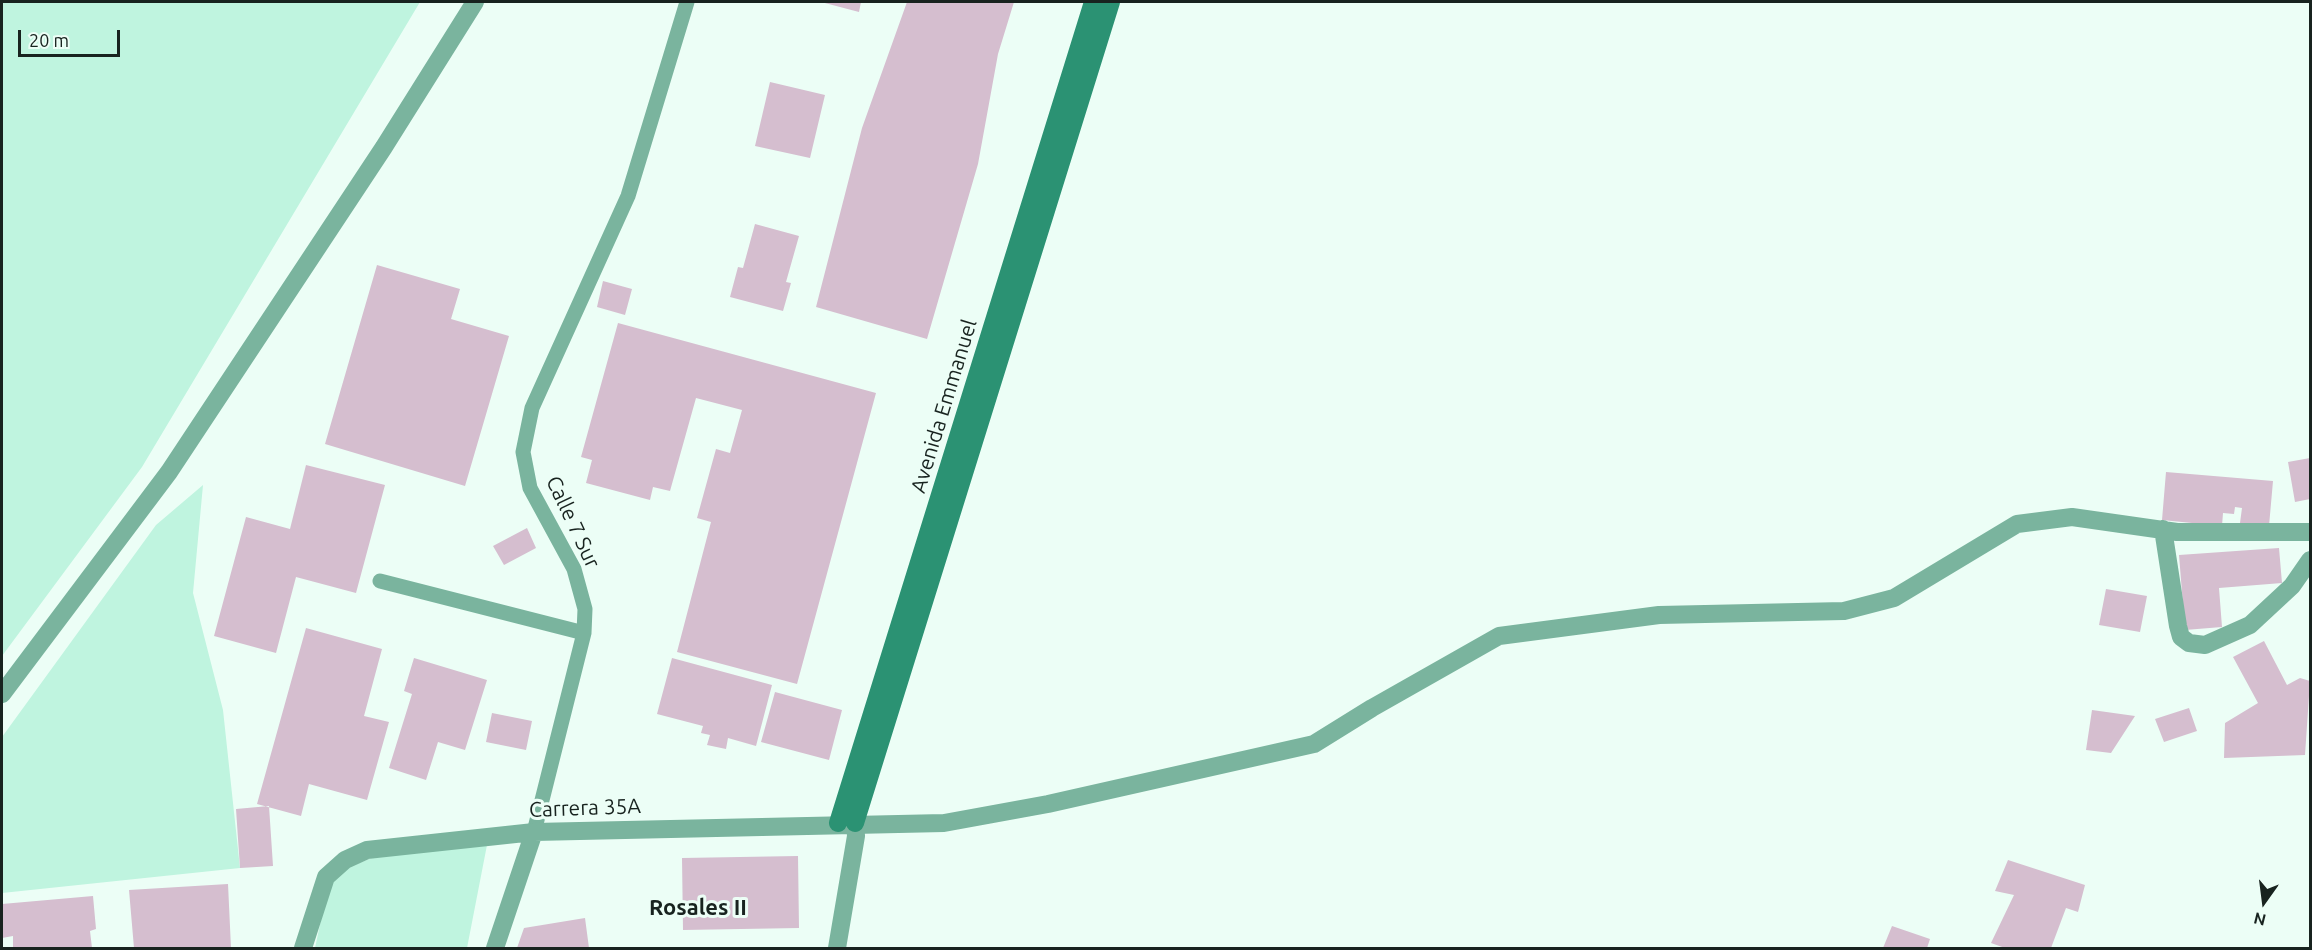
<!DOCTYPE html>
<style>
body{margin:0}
#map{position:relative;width:2312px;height:950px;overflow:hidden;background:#ecfef6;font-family:Ubuntu,sans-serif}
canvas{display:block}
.frame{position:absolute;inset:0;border:3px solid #18231f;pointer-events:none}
.north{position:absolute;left:2234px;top:872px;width:60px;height:60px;-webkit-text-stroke:4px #ecfef6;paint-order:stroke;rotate:194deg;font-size:16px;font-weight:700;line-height:24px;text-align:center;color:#18231f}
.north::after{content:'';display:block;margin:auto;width:21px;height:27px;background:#18231f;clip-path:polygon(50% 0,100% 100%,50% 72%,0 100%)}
.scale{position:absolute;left:18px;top:30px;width:102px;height:27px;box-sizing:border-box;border:3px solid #18231f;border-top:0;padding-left:8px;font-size:18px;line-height:21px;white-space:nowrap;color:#18231f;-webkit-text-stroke:4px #ecfef6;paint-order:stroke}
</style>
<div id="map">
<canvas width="2312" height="950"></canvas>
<div class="frame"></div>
<div class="north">N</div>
<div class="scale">20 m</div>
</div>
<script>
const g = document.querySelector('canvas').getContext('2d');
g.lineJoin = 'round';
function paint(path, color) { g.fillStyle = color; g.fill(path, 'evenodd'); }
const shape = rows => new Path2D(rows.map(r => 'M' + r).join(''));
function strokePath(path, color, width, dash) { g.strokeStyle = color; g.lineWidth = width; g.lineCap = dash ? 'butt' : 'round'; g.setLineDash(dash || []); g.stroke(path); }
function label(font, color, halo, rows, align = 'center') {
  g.font = font + ' Ubuntu,sans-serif'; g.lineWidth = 6; g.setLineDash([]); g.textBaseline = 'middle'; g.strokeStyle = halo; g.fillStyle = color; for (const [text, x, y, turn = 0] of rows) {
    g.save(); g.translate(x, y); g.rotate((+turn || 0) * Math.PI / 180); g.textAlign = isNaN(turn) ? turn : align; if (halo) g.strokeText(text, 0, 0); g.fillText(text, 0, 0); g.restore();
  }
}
paint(shape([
 [2,2,420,2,142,467,2,656],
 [203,485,193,593,223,710,240,868,2,893,2,737,156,525],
 [487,845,467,948,315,948,329,882,347,868,374,857]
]), '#bff4df');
paint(shape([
 [821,2,861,2,859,12],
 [907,2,1014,2,998,54,978,164,927,339,816,307,862,128],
 [770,82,825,95,810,158,755,146],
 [755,224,799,236,786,282,791,283,783,311,730,297,738,267,743,268],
 [377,265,460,289,451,319,509,336,465,486,325,444],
 [603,281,632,289,625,315,597,307],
 [618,323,876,393,797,684,677,652,711,522,697,518,716,449,730,453,742,410,696,398,670,491,653,487,650,500,586,483,592,460,581,457],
 [2310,458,2310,499,2295,502,2288,462],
 [306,465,385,485,356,593,296,577,276,653,214,636,246,517,290,529],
 [2166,472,2273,481,2269,526,2240,523,2242,508,2235,507,2234,514,2223,513,2222,526,2162,520],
 [527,528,536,548,504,565,493,546],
 [2279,548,2282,583,2219,588,2222,627,2185,630,2179,555],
 [2106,589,2147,596,2140,632,2099,625],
 [306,628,382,649,364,716,389,722,367,800,309,784,301,816,257,804],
 [2264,641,2287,685,2300,678,2310,681,2305,755,2224,758,2225,723,2258,703,2233,657],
 [414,658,487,680,465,750,438,742,426,780,389,768,412,694,404,691],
 [672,658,772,685,756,746,728,738,726,749,707,745,710,735,701,733,703,726,657,714],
 [775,692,842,710,829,760,761,742],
 [2189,708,2197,731,2164,742,2155,719],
 [2092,710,2135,716,2111,753,2086,750],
 [492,713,532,721,526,750,486,742],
 [269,806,273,866,240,868,236,809],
 [798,856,799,928,683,930,682,858],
 [2008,860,2085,885,2078,912,2066,908,2051,948,2005,948,1991,943,2014,895,1995,891],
 [228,884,231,948,134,948,129,890],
 [93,896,96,929,90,931,92,948,13,948,13,936,2,938,2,904],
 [585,918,589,948,517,948,524,928],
 [1892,926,1930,939,1927,948,1883,948]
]), '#d5becf');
strokePath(shape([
 [380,581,584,633],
 [534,832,584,633,585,609,574,569,530,488,523,452,532,408,628,196,687,2]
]), '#7ab49e', 15);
strokePath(shape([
 [2163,529,2178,626,2181,637,2189,643,2205,645,2250,625,2292,586,2310,560],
 [2,694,169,472,384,147,475,2],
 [303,948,326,877,345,860,367,850,534,832,944,823,1048,804,1314,744,1372,708,1499,636,1659,615,1844,611,1894,598,2017,524,2072,517,2177,532,2310,532],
 [495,948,534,832],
 [837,948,856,836,855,823]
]), '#7ab49e', 18);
strokePath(shape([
 [838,823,1093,2],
 [855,823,1111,2]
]), '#2b9273', 18);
label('21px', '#18231f', '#ecfef6', [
 ["Avenida Emmanuel",944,406,-73],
 ["Calle 7 Sur",573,522,65],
 ["Carrera 35A",585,808,-2]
]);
label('bold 22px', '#18231f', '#ecfef6', [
 ["Rosales II",698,908]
]);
</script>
